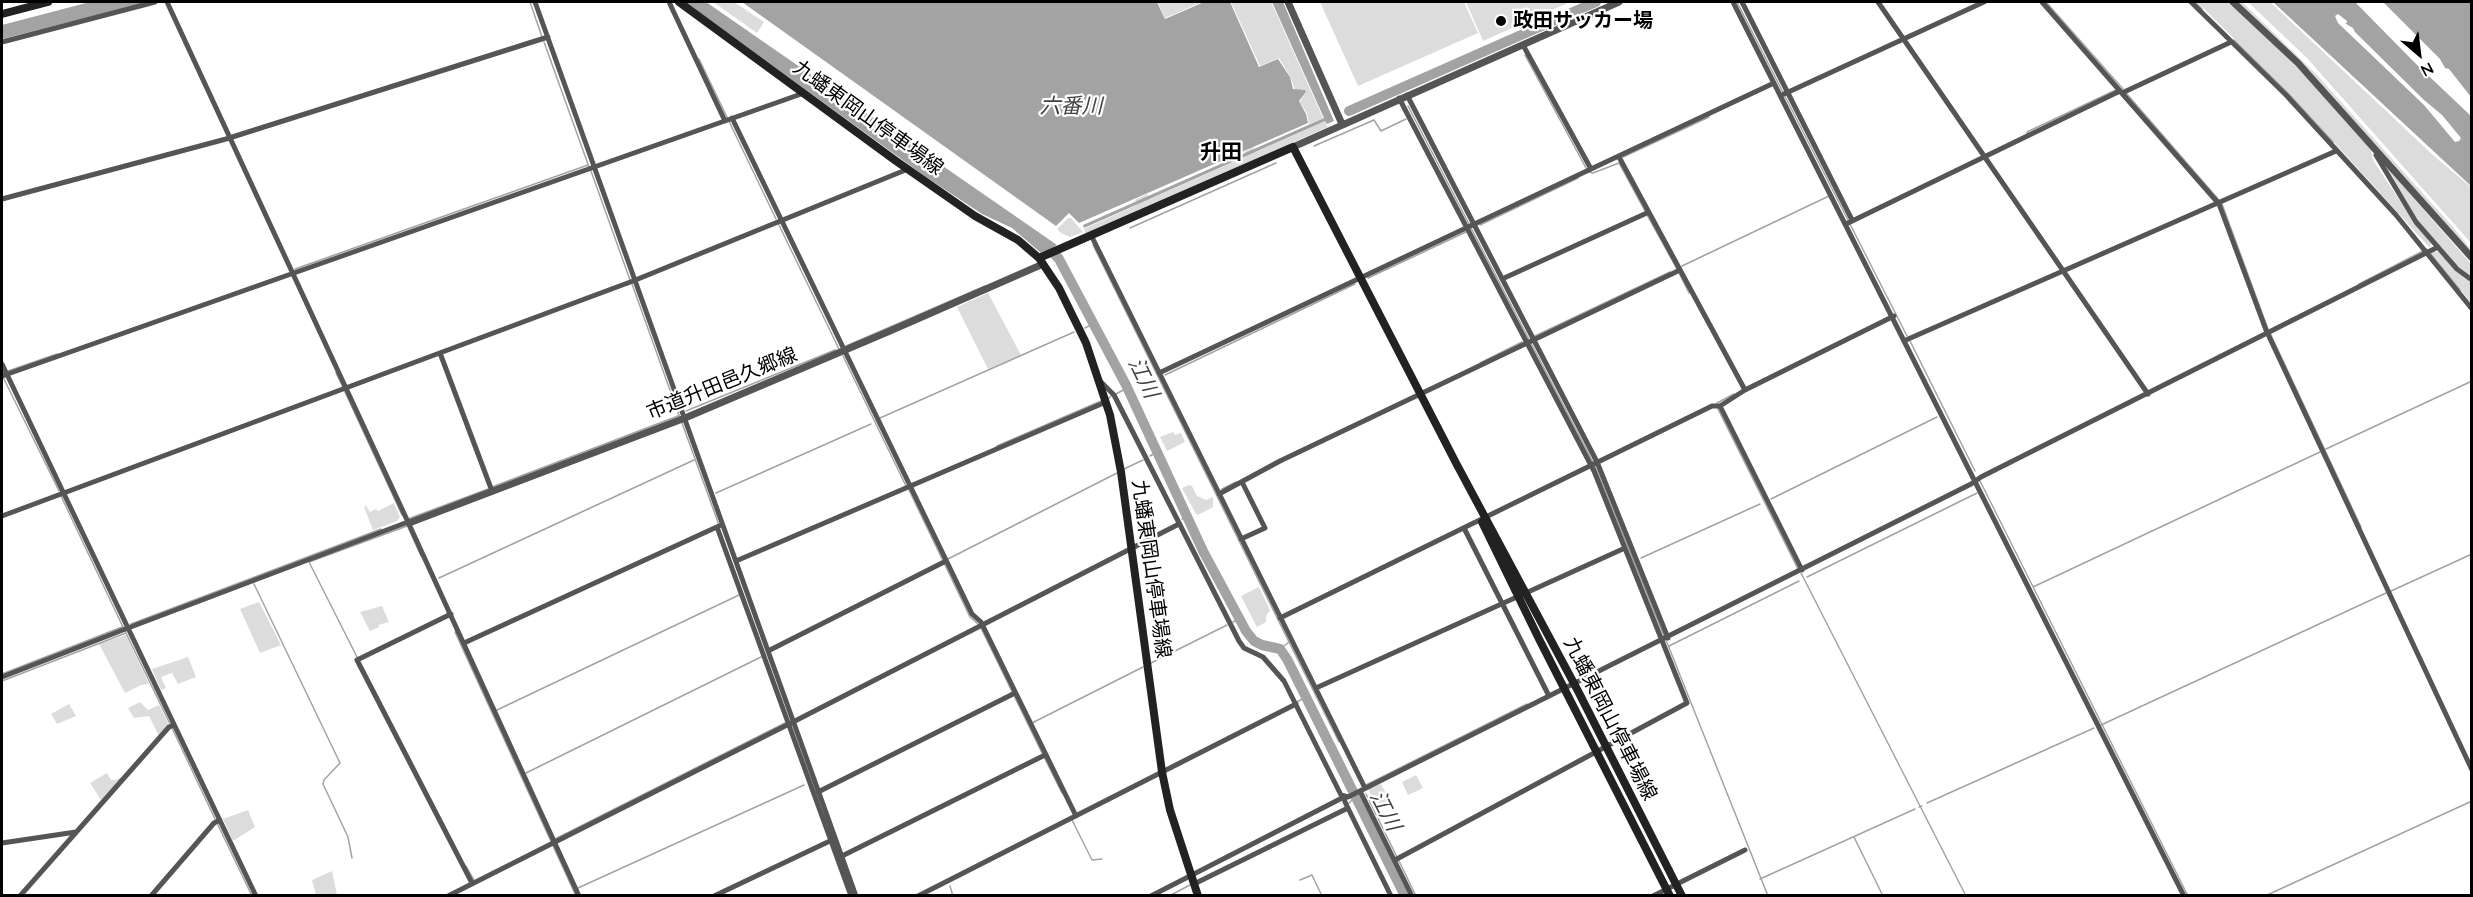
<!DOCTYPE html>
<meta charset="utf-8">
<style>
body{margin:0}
#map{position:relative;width:2473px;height:897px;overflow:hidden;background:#fff;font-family:Quicksand,sans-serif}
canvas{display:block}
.frame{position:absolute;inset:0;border:3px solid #000;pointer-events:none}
.north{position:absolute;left:2389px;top:24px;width:60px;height:60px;-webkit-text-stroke:4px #fff;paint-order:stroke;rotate:152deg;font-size:16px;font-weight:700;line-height:24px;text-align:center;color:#000}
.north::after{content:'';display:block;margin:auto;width:21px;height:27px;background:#000;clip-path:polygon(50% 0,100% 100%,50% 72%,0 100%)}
</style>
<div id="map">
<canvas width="2473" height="897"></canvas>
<div class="frame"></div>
<div class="north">N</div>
</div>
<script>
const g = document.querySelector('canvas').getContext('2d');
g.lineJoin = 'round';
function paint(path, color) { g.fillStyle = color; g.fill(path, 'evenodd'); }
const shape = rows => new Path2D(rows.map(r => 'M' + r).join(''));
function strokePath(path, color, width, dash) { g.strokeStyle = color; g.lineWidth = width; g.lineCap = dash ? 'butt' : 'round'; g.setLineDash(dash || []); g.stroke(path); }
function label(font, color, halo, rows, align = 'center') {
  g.font = font + ' Quicksand,"Noto Sans JP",sans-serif'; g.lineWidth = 4.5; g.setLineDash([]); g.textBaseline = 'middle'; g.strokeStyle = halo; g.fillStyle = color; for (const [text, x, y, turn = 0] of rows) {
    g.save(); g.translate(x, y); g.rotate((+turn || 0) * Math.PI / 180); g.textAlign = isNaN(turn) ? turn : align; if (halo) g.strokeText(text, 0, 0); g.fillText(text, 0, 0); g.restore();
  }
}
paint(shape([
 [713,2,734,2,764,22,757,33],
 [1158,2,1202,2,1165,18],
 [1231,2,1271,2,1323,118,1309,124,1307,113,1300,102,1306,92,1305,90,1295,90,1290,76,1279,58,1260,66],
 [1320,2,1464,2,1478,33,1358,86],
 [1466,2,1570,2,1483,41],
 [2197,2,2228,2,2257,27,2315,86,2371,149,2373,160,2414,222,2431,242,2430,248,2291,95],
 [2238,2,2242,2,2317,75,2452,226,2471,249,2471,253,2310,71],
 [2248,2,2270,2,2434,156,2471,187,2471,243,2307,58],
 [1325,121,1328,127,1086,234,1084,229,1137,205,1135,200,1147,194,1150,199,1245,157,1244,152,1253,147,1256,152],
 [2384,164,2471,264,2471,277,2458,266,2417,220],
 [1068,218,1071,218,1083,232,1070,237,1061,233,1057,229],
 [2431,252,2439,252,2471,282,2471,303],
 [988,293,1021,355,988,369,957,307],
 [1173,432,1175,435,1181,433,1185,442,1167,451,1160,437],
 [1189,485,1192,486,1197,496,1206,500,1213,497,1213,507,1198,515,1196,514,1182,488],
 [394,503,400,517,397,521,373,530,364,507,366,506,370,512,376,509,378,511],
 [1259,587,1270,610,1266,616,1266,622,1257,627,1241,596],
 [259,602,281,645,260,653,240,609],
 [382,606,389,622,378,625,379,627,370,631,360,612],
 [126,635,149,684,141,685,125,693,99,644],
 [188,657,196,677,178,684,172,673,161,677,166,688,161,690,152,669],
 [140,702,148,710,159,705,169,725,159,736,149,716,134,718,128,708],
 [69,704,76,716,57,724,51,714],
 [107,773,111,780,115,780,122,777,101,800,90,783],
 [1416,775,1423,788,1408,795,1402,782],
 [1381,784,1390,801,1378,808,1368,789],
 [248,810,255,827,233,841,223,819],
 [332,871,337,895,316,895,312,880]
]), '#dcdcdc');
paint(shape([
 [90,2,148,2,2,39,2,25],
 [685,2,706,2,1057,245,1041,253,1012,228,982,214,926,177],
 [742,2,1157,2,1165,19,1204,2,1230,2,1259,67,1278,59,1290,77,1293,89,1305,90,1306,92,1299,101,1306,114,1308,123,1079,223,1069,213,1056,226],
 [1272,2,1283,2,1334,121,1327,124,1325,121,1084,228,1083,225,1324,118],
 [2273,2,2355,2,2414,62,2471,116,2471,186],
 [2338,14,2347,21,2346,24,2353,28,2355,32,2424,100,2442,115,2461,138,2459,141,2455,142,2424,105,2338,23,2335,16],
 [2383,2,2471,2,2471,97,2449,69,2445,68,2440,59]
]), '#a3a3a3');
strokePath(shape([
 [530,2,542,37],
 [1737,2,1907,336],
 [2046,2,2123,89],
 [2195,2,2202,9],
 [1515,37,1517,40],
 [2234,40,2288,93,2333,142],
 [544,42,589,167],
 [1525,55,1586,168],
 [699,59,776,219],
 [1399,89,1400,92],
 [2126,93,2219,200],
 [1408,106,1469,224],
 [2028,135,2027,132,2118,89],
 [1314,146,1374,120,1381,131,1406,119],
 [1623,157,1709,117],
 [591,171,630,280],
 [1589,172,1593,173,1619,163,1645,211],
 [2222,204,2268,329],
 [1647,215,1677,269],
 [778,223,839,349],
 [1480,225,1578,178],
 [1130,228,1276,163],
 [1471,228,1595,466,1664,636],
 [1093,245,1289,642,1280,649],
 [2431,254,2460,290],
 [1682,266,1829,196],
 [295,269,588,165],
 [1679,273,1689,293],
 [1368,278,1466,232],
 [632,284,680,418],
 [2359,284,2427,249],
 [1085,328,1093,324],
 [2270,333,2361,527],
 [1535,336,1670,272],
 [1910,341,1975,471],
 [846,346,985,286],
 [843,356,906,486],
 [1480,363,1522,342],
 [8,371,57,354],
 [336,373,343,387],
 [1165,375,1355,284],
 [3,377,59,491],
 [345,392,402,515],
 [1116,394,1127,388],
 [1109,398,1111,396],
 [1717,403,1734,394],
 [1717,407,1798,569],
 [686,411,835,350],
 [880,418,1074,332],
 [682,423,719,525],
 [997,446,1101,401],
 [2326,449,2472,381],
 [1150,456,1157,452],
 [1124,469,1143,460],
 [1980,481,2188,896],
 [492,487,678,416],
 [1222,489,1236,482],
 [909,490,970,617,978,624],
 [716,493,871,424],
 [61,496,123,627],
 [1771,499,1937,417],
 [408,519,488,489],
 [1182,519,1187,516],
 [407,525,421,556],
 [1641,558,1760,504],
 [948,559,1117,473],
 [1801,573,1966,896],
 [1807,577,1977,493],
 [439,578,694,460],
 [254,584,340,763,324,780,323,784,348,837,352,858],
 [2033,587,2320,452],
 [2391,591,2472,554],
 [1233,622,1239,619],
 [131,624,381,529],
 [981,628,1042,753],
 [125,631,170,724],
 [455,632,576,896],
 [1666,640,1768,896],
 [1289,642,1339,742],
 [1669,646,1799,581],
 [357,657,309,562,407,526],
 [1151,663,1227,625],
 [2,674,122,627],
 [2,681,126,633],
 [1297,702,1306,697],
 [497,710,739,595],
 [1032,723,1143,667],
 [2101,725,2386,593],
 [172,728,215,819],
 [1044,757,1062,793],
 [526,773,761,657],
 [1366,785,1527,704],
 [1366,794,1397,857],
 [1927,803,2094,728],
 [1348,804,1355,797],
 [1919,807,1922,806],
 [1072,820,1092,860,1102,859],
 [217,823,252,896],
 [1854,837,1883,896],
 [555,839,787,722],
 [1399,861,1416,896],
 [466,866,474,880],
 [1760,879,1915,809],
 [1300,880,1312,875,1322,896],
 [950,886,953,896],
 [578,888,804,785],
 [1169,896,1190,885],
 [2265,896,2472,801]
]), '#a3a3a3', 1.5);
strokePath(shape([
 [1349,111,1596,2],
 [1046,245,1059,259,1126,385,1203,551,1246,631,1254,641,1262,645,1280,649,1287,659,1405,896]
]), '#a3a3a3', 10);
strokePath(shape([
 [167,2,408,522],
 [535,2,856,896],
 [669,2,725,121],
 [1733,2,2184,896],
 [1742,2,1852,220],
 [1878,2,2148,394],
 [2042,2,2219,204,2266,330,2472,770],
 [2191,2,2286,95,2396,215,2472,309],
 [2,42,155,2],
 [1523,45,1591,169,1774,83],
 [2122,93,2231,42],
 [1784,94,1984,2],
 [1407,95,1597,462,1668,638],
 [732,118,946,560,972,614,981,622,1076,816],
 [2378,153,2376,155,2416,222,2457,269,2472,280],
 [1619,157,1745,390],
 [2,199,226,139,548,37],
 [1846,224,2120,91],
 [1091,235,1365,788],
 [1502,279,1649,212],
 [1906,340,2336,151],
 [440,353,492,491],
 [2,364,128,628,2,677],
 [1159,373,1591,169],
 [2,376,804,93],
 [1101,382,1114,395,1239,641,1244,648,1263,657,1284,681,1341,795,1348,797,1971,484,1981,477,2438,247],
 [1720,406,1802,570],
 [1219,494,1280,461,1680,270],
 [2,516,633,281,908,169],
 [717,527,851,896],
 [1464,528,1549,696],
 [1241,539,1265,528,1242,482],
 [736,561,1106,402],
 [451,614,357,660,472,883],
 [1280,618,1712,406,1720,406,1745,390,1894,316],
 [464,643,719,526],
 [768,651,946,561],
 [1316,688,1625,548],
 [1360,791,1412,896],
 [818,792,1015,693],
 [2,843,76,832],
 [842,856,1045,755],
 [1395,860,1687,703,1594,471,1399,98],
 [1194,884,1348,808],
 [20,896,169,727,174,725],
 [151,896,214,823,220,820],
 [256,896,128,628,408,522,579,896],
 [448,896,793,722,1179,524],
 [714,896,832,840],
 [918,896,1296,704],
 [1151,896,1344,797,1345,802,1391,896],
 [1653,896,1745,850]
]), '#555', 5);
strokePath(shape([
 [1288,2,1342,124],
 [2233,2,2298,63,2472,258],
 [1293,147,1619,2],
 [409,523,685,418,890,331,1043,264]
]), '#555', 7);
strokePath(shape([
 [679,2,896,161,975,216,1018,240,1039,258,1059,288,1086,343,1110,415,1121,472,1162,772,1170,810,1198,896],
 [2,14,48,2],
 [1039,258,1293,147,1456,463,1578,691,1682,896],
 [1482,522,1539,639,1670,896]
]), '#222', 8);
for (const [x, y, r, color] of [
 [1501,21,6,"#000"]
]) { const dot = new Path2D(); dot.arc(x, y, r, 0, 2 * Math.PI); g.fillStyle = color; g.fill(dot); strokePath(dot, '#fff', 2); }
label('bold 20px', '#000', '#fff', [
 ["政田サッカー場",1513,21]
], 'left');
label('20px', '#000', '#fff', [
 ["九蟠東岡山停車場線",868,118,36],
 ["市道升田邑久郷線",722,384,-22],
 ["九蟠東岡山停車場線",1151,569,82],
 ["九蟠東岡山停車場線",1610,719,63]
]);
label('italic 21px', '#444', '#fff', [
 ["六番川",1071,107],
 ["江川",1143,378,64],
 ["江川",1385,811,63]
]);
label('bold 21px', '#000', '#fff', [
 ["升田",1221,153]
]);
</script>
